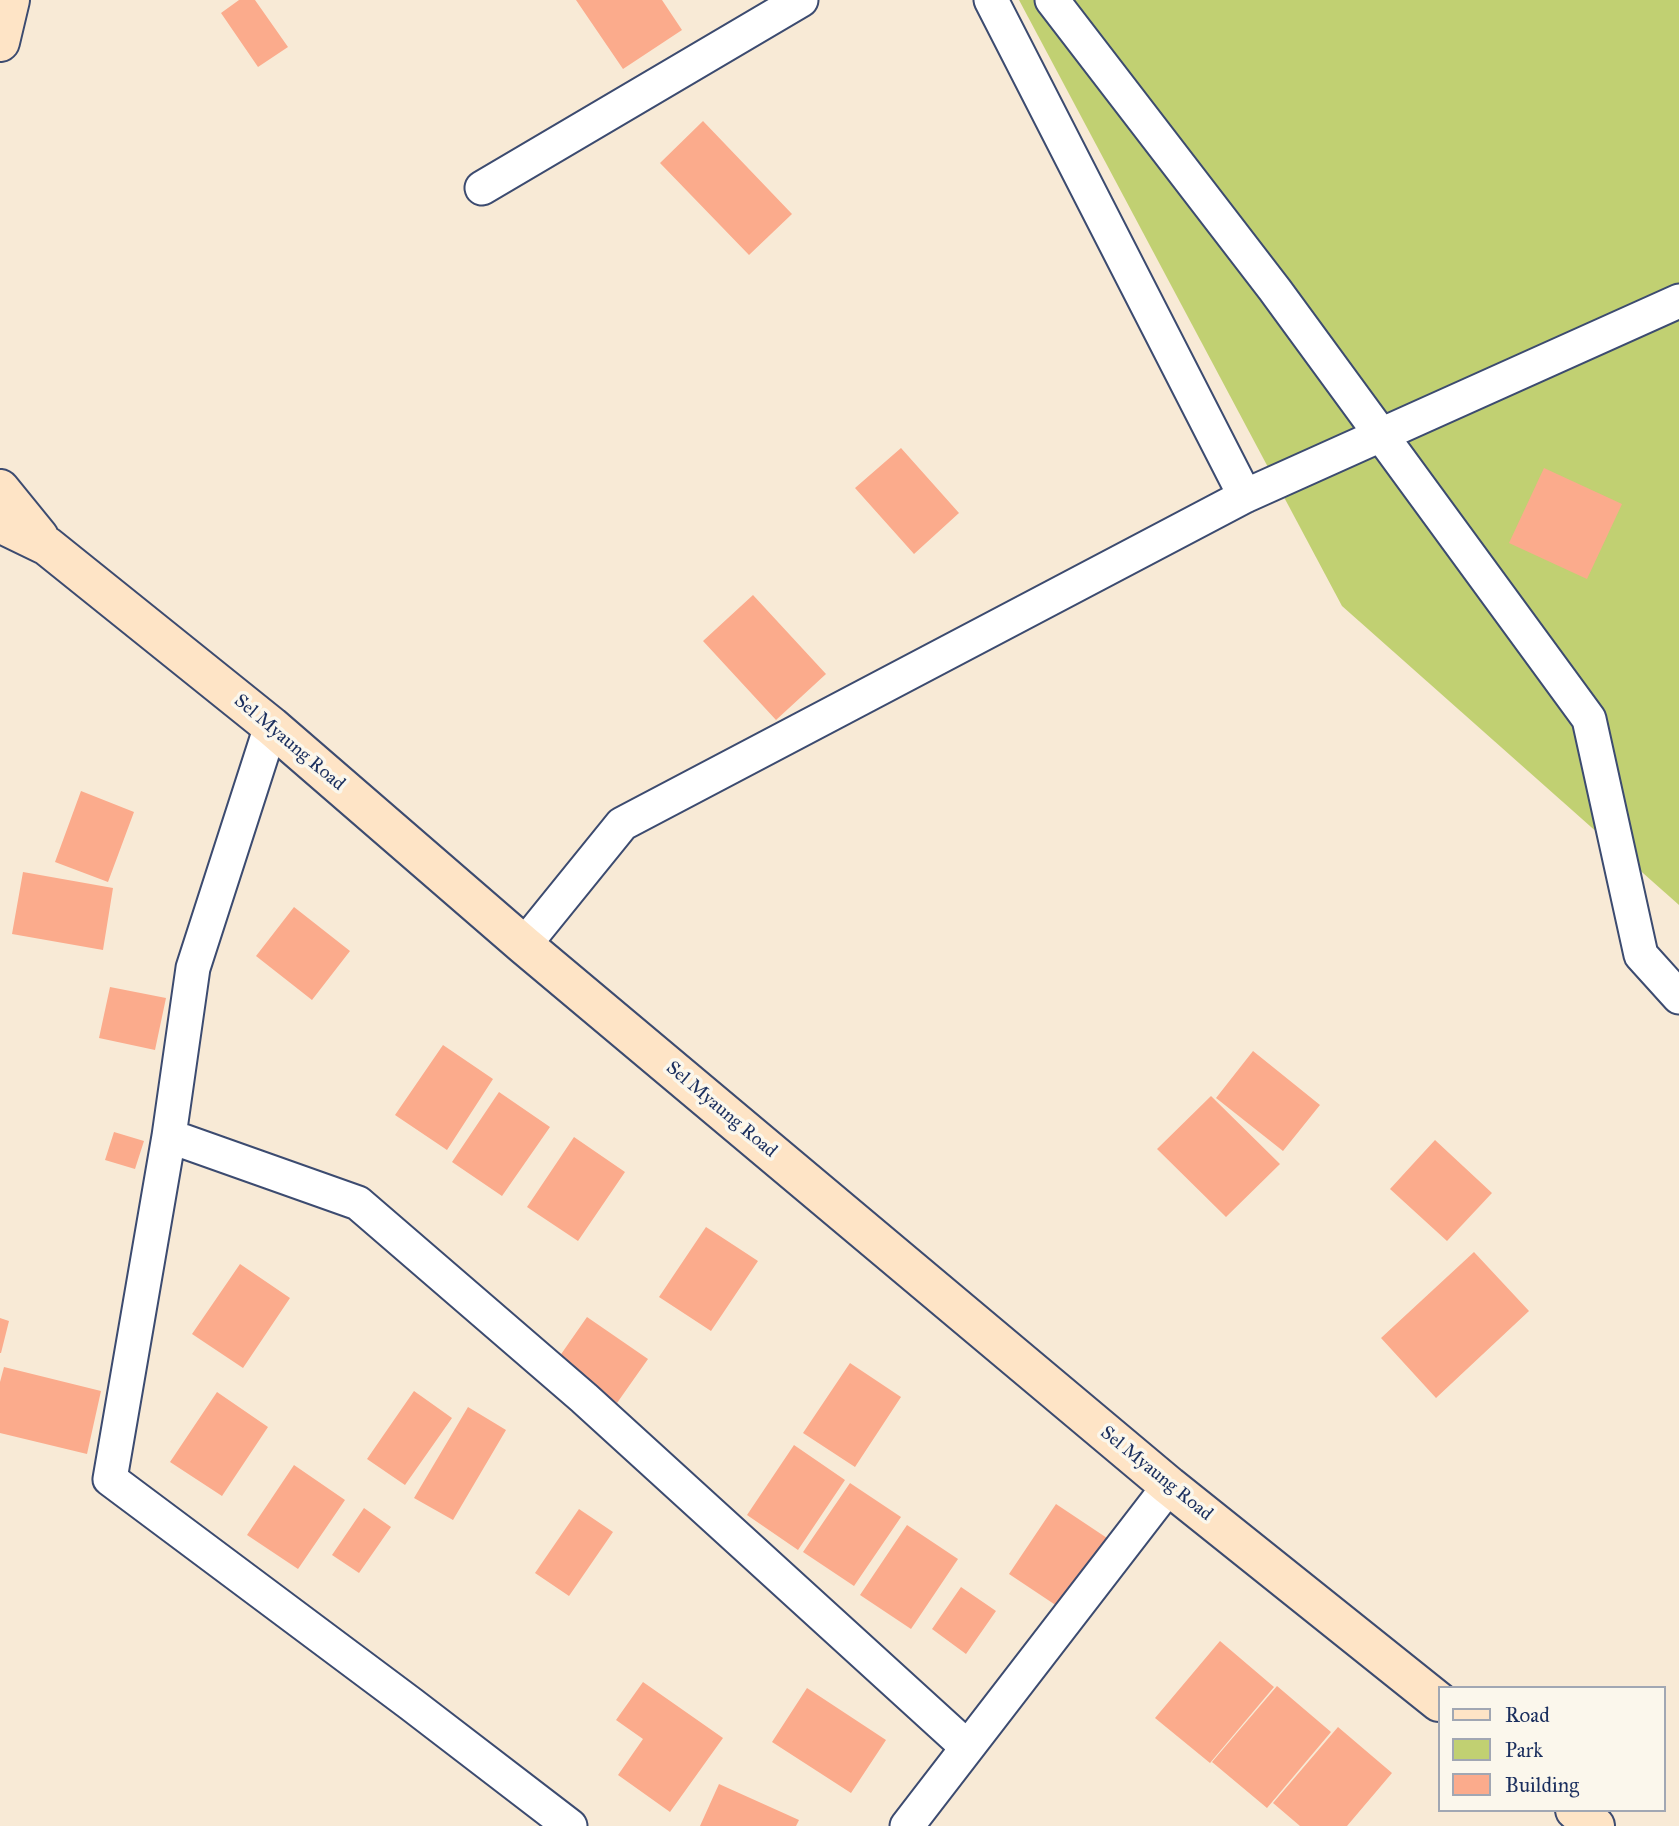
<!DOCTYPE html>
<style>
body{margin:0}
#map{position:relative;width:1679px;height:1826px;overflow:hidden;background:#f8ead6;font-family:"IM FELL Great Primer",serif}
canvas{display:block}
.legend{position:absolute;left:1438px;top:1686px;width:228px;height:126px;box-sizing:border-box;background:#fbf7ec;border:2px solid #a1a7b3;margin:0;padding:9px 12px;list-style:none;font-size:21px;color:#1b2f5e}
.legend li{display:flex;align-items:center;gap:14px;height:35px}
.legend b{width:35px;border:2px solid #a1a7b3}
</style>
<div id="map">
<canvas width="1679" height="1826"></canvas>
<ul class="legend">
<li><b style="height:9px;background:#fee4c6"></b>Road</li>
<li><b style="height:19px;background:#c1d072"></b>Park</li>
<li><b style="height:19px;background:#fbab8c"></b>Building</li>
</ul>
</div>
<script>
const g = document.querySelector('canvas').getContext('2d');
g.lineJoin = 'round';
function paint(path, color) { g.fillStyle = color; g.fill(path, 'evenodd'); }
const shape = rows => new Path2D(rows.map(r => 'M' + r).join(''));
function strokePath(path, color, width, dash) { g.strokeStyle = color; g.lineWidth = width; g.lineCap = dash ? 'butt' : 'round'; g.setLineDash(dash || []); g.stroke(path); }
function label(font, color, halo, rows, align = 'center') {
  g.font = font + ' "IM FELL Great Primer",serif'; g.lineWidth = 7; g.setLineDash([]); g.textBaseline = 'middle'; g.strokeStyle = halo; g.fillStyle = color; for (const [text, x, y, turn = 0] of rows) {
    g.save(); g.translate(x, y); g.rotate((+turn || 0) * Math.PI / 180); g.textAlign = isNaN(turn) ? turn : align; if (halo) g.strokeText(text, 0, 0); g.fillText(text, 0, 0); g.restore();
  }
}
paint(shape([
 [1019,0,1679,0,1679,905,1342,606]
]), '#c1d072');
paint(shape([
 [239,0,255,0,288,47,258,67,221,13],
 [576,0,662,0,682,30,623,69],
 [703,121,792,214,749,255,660,163],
 [901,448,959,513,914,554,855,488],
 [1544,468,1622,504,1587,579,1509,543],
 [753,595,826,674,776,720,703,641],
 [81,791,134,812,108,882,55,862],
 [23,872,113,888,103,950,12,934],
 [294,907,350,951,312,1000,256,956],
 [110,987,166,998,155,1050,99,1038],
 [443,1045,493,1079,447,1150,395,1115],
 [1253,1051,1320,1105,1283,1151,1216,1098],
 [499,1092,550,1127,502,1196,452,1162],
 [1211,1096,1280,1164,1226,1217,1157,1149],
 [114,1132,144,1141,135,1169,105,1160],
 [574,1137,625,1172,578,1241,527,1207],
 [1435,1140,1492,1193,1447,1241,1390,1189],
 [706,1227,758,1261,711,1331,659,1297],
 [1474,1252,1529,1311,1436,1398,1381,1338],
 [240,1264,290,1298,243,1368,192,1334],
 [587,1317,648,1359,617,1403,557,1360],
 [0,1318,9,1321,1,1353,0,1353],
 [850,1363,901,1397,855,1467,803,1433],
 [4,1367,101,1391,87,1454,0,1433,0,1382],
 [414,1391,452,1418,405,1485,367,1459],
 [217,1392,268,1427,222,1496,170,1462],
 [468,1407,506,1430,453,1520,414,1498],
 [794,1445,845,1480,798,1550,747,1515],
 [294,1465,345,1500,298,1569,247,1535],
 [850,1483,901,1517,854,1586,803,1552],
 [1056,1504,1107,1538,1060,1608,1009,1574],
 [364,1508,391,1527,359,1573,332,1555],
 [579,1509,613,1532,569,1596,535,1573],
 [907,1525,958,1559,911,1629,860,1595],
 [961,1587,996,1611,966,1654,932,1629],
 [1220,1641,1274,1687,1210,1763,1155,1718],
 [643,1682,723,1738,670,1812,618,1775,643,1739,616,1720],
 [1277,1686,1331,1732,1267,1808,1212,1762],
 [807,1688,886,1740,851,1793,772,1742],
 [1338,1727,1392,1773,1347,1826,1300,1826,1273,1803],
 [719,1784,799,1820,796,1826,700,1826]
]), '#fbab8c');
const street = shape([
 [991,0,1245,496],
 [1052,0,1275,290,1589,719,1641,955,1679,997],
 [482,188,801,0],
 [271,726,193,968,169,1136,110,1479,411,1704,570,1826],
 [524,945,622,824,1245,496,1679,301],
 [169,1136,358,1203,584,1398,967,1747],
 [907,1826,1169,1486]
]);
const secondary = shape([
 [0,42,10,0],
 [0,489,39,537],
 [0,523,47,546,271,726,524,945,1169,1486,1439,1702],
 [1575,1810,1595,1826]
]);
strokePath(street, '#3c4b70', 37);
strokePath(secondary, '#3c4b70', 42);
strokePath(street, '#fff', 33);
strokePath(secondary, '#fee4c6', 38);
label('19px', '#1b2f5e', '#fbf7ec', [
 ["Sel Myaung Road",289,743,40],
 ["Sel Myaung Road",721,1110,40],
 ["Sel Myaung Road",1156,1474,39]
]);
</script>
